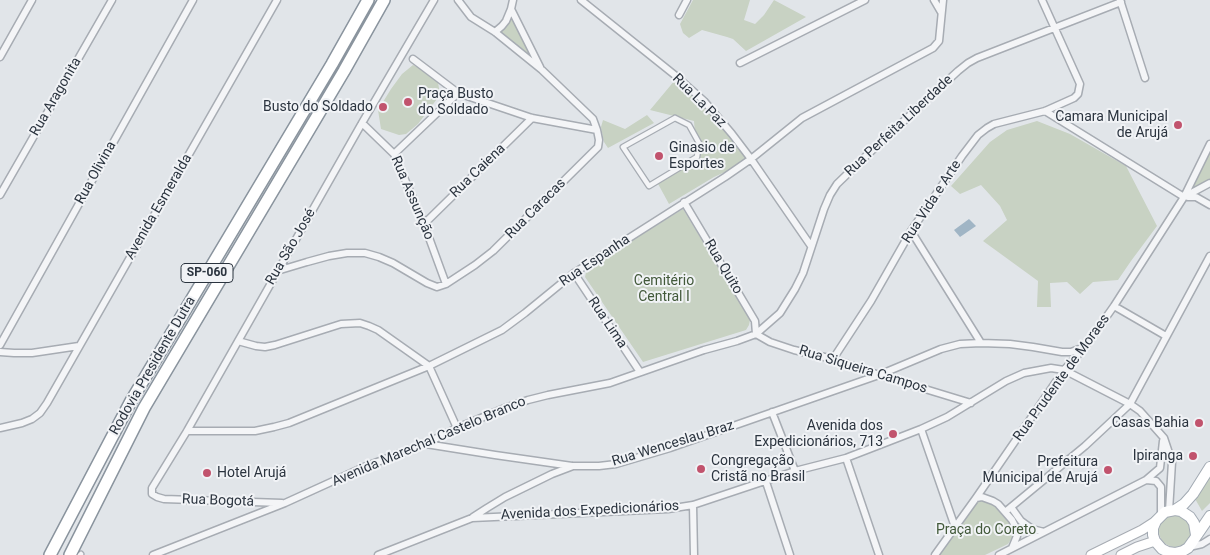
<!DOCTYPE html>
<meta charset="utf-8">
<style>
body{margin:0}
canvas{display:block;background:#e1e5e9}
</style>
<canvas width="1210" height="555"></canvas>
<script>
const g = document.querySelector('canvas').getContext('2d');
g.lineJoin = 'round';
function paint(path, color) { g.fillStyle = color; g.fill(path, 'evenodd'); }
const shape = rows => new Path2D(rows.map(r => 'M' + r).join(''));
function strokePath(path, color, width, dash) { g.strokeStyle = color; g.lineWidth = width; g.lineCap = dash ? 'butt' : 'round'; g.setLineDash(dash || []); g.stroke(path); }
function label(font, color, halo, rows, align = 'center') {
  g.font = font + ' Roboto,sans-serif'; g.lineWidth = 4; g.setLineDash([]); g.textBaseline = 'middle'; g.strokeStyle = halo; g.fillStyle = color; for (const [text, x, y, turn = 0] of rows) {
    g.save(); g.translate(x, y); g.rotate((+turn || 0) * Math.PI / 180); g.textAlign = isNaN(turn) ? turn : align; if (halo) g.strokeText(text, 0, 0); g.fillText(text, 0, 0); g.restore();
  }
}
paint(shape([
 [693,0,750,0,744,20,755,24,764,15,774,0,806,17,746,51,733,39,727,37,702,30,689,38,683,33,680,24],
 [512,17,535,60,499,33],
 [413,65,427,72,438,82,440,95,418,124,406,134,399,135,381,129,378,110,391,89,402,74],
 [675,80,704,104,750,156,734,168,714,177,669,204,657,182,697,159,694,121,650,110],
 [647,115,654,123,608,148,604,142,601,127,603,120,625,129],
 [1037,121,1070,134,1126,166,1157,226,1131,261,1118,280,1093,282,1080,294,1067,282,1050,283,1051,307,1037,307,1038,281,983,241,1007,220,1000,206,981,185,960,194,951,186,990,142,1007,130],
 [1210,150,1210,180,1205,184,1190,191],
 [683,209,750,320,749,325,746,330,643,362,585,277,587,268],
 [1210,473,1210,503,1202,511,1194,497],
 [980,501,991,502,996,507,1009,523,1012,529,1013,536,1010,541,1008,544,985,555,939,555,977,503],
 '1159 531a16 16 0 1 1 32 0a16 16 0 1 1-32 0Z'
]), '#c8d2c3');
paint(shape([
 [969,219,976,226,960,237,954,230]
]), '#a0b5c5');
const pedestrian = shape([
 [675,118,689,125,699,143,697,157,649,186,623,147,675,118],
 [80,555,81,554]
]);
const minor = shape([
 [513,0,511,9,540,67],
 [581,0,676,76,704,101,732,134,751,159,811,246],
 [934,0,941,12],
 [1120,0,1145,78],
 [679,15,687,0],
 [495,32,502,26,506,21,511,9],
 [0,57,32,0],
 [413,59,458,93,532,118,597,130],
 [740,63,865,0],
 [1045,111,1184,197],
 [362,123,394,154,424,224,446,284],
 [394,154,458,93],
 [0,195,112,0],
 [1184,197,1210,183],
 [1188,197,1196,197,1210,205],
 [684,202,755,321,756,334],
 [424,224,532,118],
 [911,231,981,343],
 [277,271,307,262,329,256,347,253,365,253,379,257,393,263,427,283,437,287,446,284,475,265,493,251,598,147,599,140,597,130,593,119,542,70,495,32,471,17,458,0],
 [574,273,640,372],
 [1114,306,1166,336],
 [756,334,770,342,794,350,833,359,879,375,971,403],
 [238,341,256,346,265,347,275,345,341,324,360,323,369,326,378,330,429,366,457,428],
 [0,345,193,0],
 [0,352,14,353,32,353,79,346],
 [833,359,871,301,911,231,962,156,978,135,987,128,994,124,1045,111,1074,98,1078,94,1080,84,1042,0],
 [772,412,795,471],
 [0,428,22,423,32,419,40,413,47,403,277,0],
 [921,429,955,527],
 [187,431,255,431,274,427,289,423,429,366,502,330,525,313,574,273,725,177,751,159,802,118,933,48,939,41,943,0],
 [426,444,495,455,572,466],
 [846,458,879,555],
 [1146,480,1156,481,1161,487,1161,515],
 [766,482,790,555],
 [976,498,982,497,993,501,998,504,1012,520,1015,526,1017,531,1017,536,1012,548],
 [282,503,164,499,157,497,152,494,152,488,187,431,362,123,434,0],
 [693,505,694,555],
 [1011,507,1021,521,1032,529,1044,532],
 [1005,512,1085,446,1130,404,1210,256],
 [473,517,487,508,505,497,552,474,573,466,599,466,616,464,670,448,879,375,941,349,960,344,981,343,1010,344,1033,347,1062,352,1071,352,1085,347],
 [1189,547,1202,544,1210,539],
 [153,555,285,503,364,467,425,444,457,428,505,408,528,400,548,395,610,383,704,350,737,341,756,334,780,313,795,289,803,273,824,209,830,195,837,184,866,156,958,71,968,63,977,58,1121,2],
 [378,555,472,518,668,509,693,505,795,471,846,458,921,429,947,417,1006,381,1024,373,1051,368,1064,370,1130,404,1140,411,1164,438,1172,462,1169,511],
 [935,555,976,498,1064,370,1085,347,1114,306,1184,197,1210,144],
 [999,555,1146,480,1160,468,1163,441]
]);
const secondary = shape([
 [1091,555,1142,530,1156,521],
 [1121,555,1137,547,1155,541]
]);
const primary = shape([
 [1175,510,1184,504,1193,494,1210,467],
 [1196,535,1194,523,1190,517,1181,511,1175,510,1165,512,1156,521,1153,528,1153,535,1155,541,1162,549,1168,552,1175,553,1183,551,1188,548,1193,541,1210,516]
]);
const motorway = shape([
 [50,555,131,401,332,64,368,0],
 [70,555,144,408,344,71,384,0]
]);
strokePath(pedestrian, '#a7acb3', 7);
strokePath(minor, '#a7acb3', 9);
strokePath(secondary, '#a7acb3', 11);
strokePath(primary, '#a2aab3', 12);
strokePath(motorway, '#8a949e', 14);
strokePath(pedestrian, '#f4f5f7', 4.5);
strokePath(minor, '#f4f5f7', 6);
strokePath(secondary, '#fff', 9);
strokePath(primary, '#fff', 10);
strokePath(motorway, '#fff', 11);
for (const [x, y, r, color] of [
 [408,102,5,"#c1536d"],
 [383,107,5,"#c1536d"],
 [1178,125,5,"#c1536d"],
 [659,156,5,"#c1536d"],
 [1199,423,5,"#c1536d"],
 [893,434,5,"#c1536d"],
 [1193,456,5,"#c1536d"],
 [701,469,5,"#c1536d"],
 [1108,470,5,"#c1536d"],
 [207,473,5,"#c1536d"]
]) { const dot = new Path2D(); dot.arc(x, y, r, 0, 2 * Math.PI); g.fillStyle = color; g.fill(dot); strokePath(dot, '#f1f3f6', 2); }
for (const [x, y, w] of [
 [207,273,52]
]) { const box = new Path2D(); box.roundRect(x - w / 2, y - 9.5, w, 19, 4); g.fillStyle = '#f1f3f6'; g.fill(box); strokePath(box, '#2b343f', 1); }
label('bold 12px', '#2b343f', null, [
 ["SP-060",207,273]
]);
label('14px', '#2b343f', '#f1f3f6', [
 ["Praça Busto",418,94,"left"],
 ["do Soldado",418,110,"left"],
 ["Busto do Soldado",373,107],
 ["Camara Municipal",1168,117],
 ["de Arujá",1168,133],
 ["Ginasio de",669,148,"left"],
 ["Esportes",669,164,"left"],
 ["Casas Bahia",1189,423],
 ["Avenida dos",883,426],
 ["Expedicionários, 713",883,442],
 ["Ipiranga",1183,456],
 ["Congregação",711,461,"left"],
 ["Cristã no Brasil",711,477,"left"],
 ["Prefeitura",1098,462],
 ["Municipal de Arujá",1098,478],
 ["Hotel Arujá",217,473,"left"]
], 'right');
label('14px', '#2b343f', '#f1f3f6', [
 ["Rua Aragonita",56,97,-60],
 ["Rua La Paz",699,101,45],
 ["Rua Perfeita Liberdade",899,126,-43],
 ["Rua Caiena",478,171,-44],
 ["Rua Olivina",96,173,-61],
 ["Rua Assunção",412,198,67],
 ["Rua Vida e Arte",932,202,-57],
 ["Avenida Esmeralda",159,207,-60],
 ["Rua Caracas",536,209,-45],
 ["Rua São José",291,247,-60],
 ["Rua Espanha",595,261,-34],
 ["Rua Quito",723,267,59],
 ["Rua Lima",607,323,56],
 ["Rodovia Presidente Dutra",153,366,-60],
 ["Rua Siqueira Campos",863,370,17],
 ["Rua Prudente de Moraes",1062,378,-54],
 ["Avenida Marechal Castelo Branco",429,442,-23],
 ["Rua Wenceslau Braz",673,444,-17],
 ["Rua Bogotá",218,501,2],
 ["Avenida dos Expedicionários",590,511,-3]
]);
label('14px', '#42593a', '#f1f3f6', [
 ["Cemitério",664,281],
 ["Central I",664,297],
 ["Praça do Coreto",986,530]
]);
</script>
